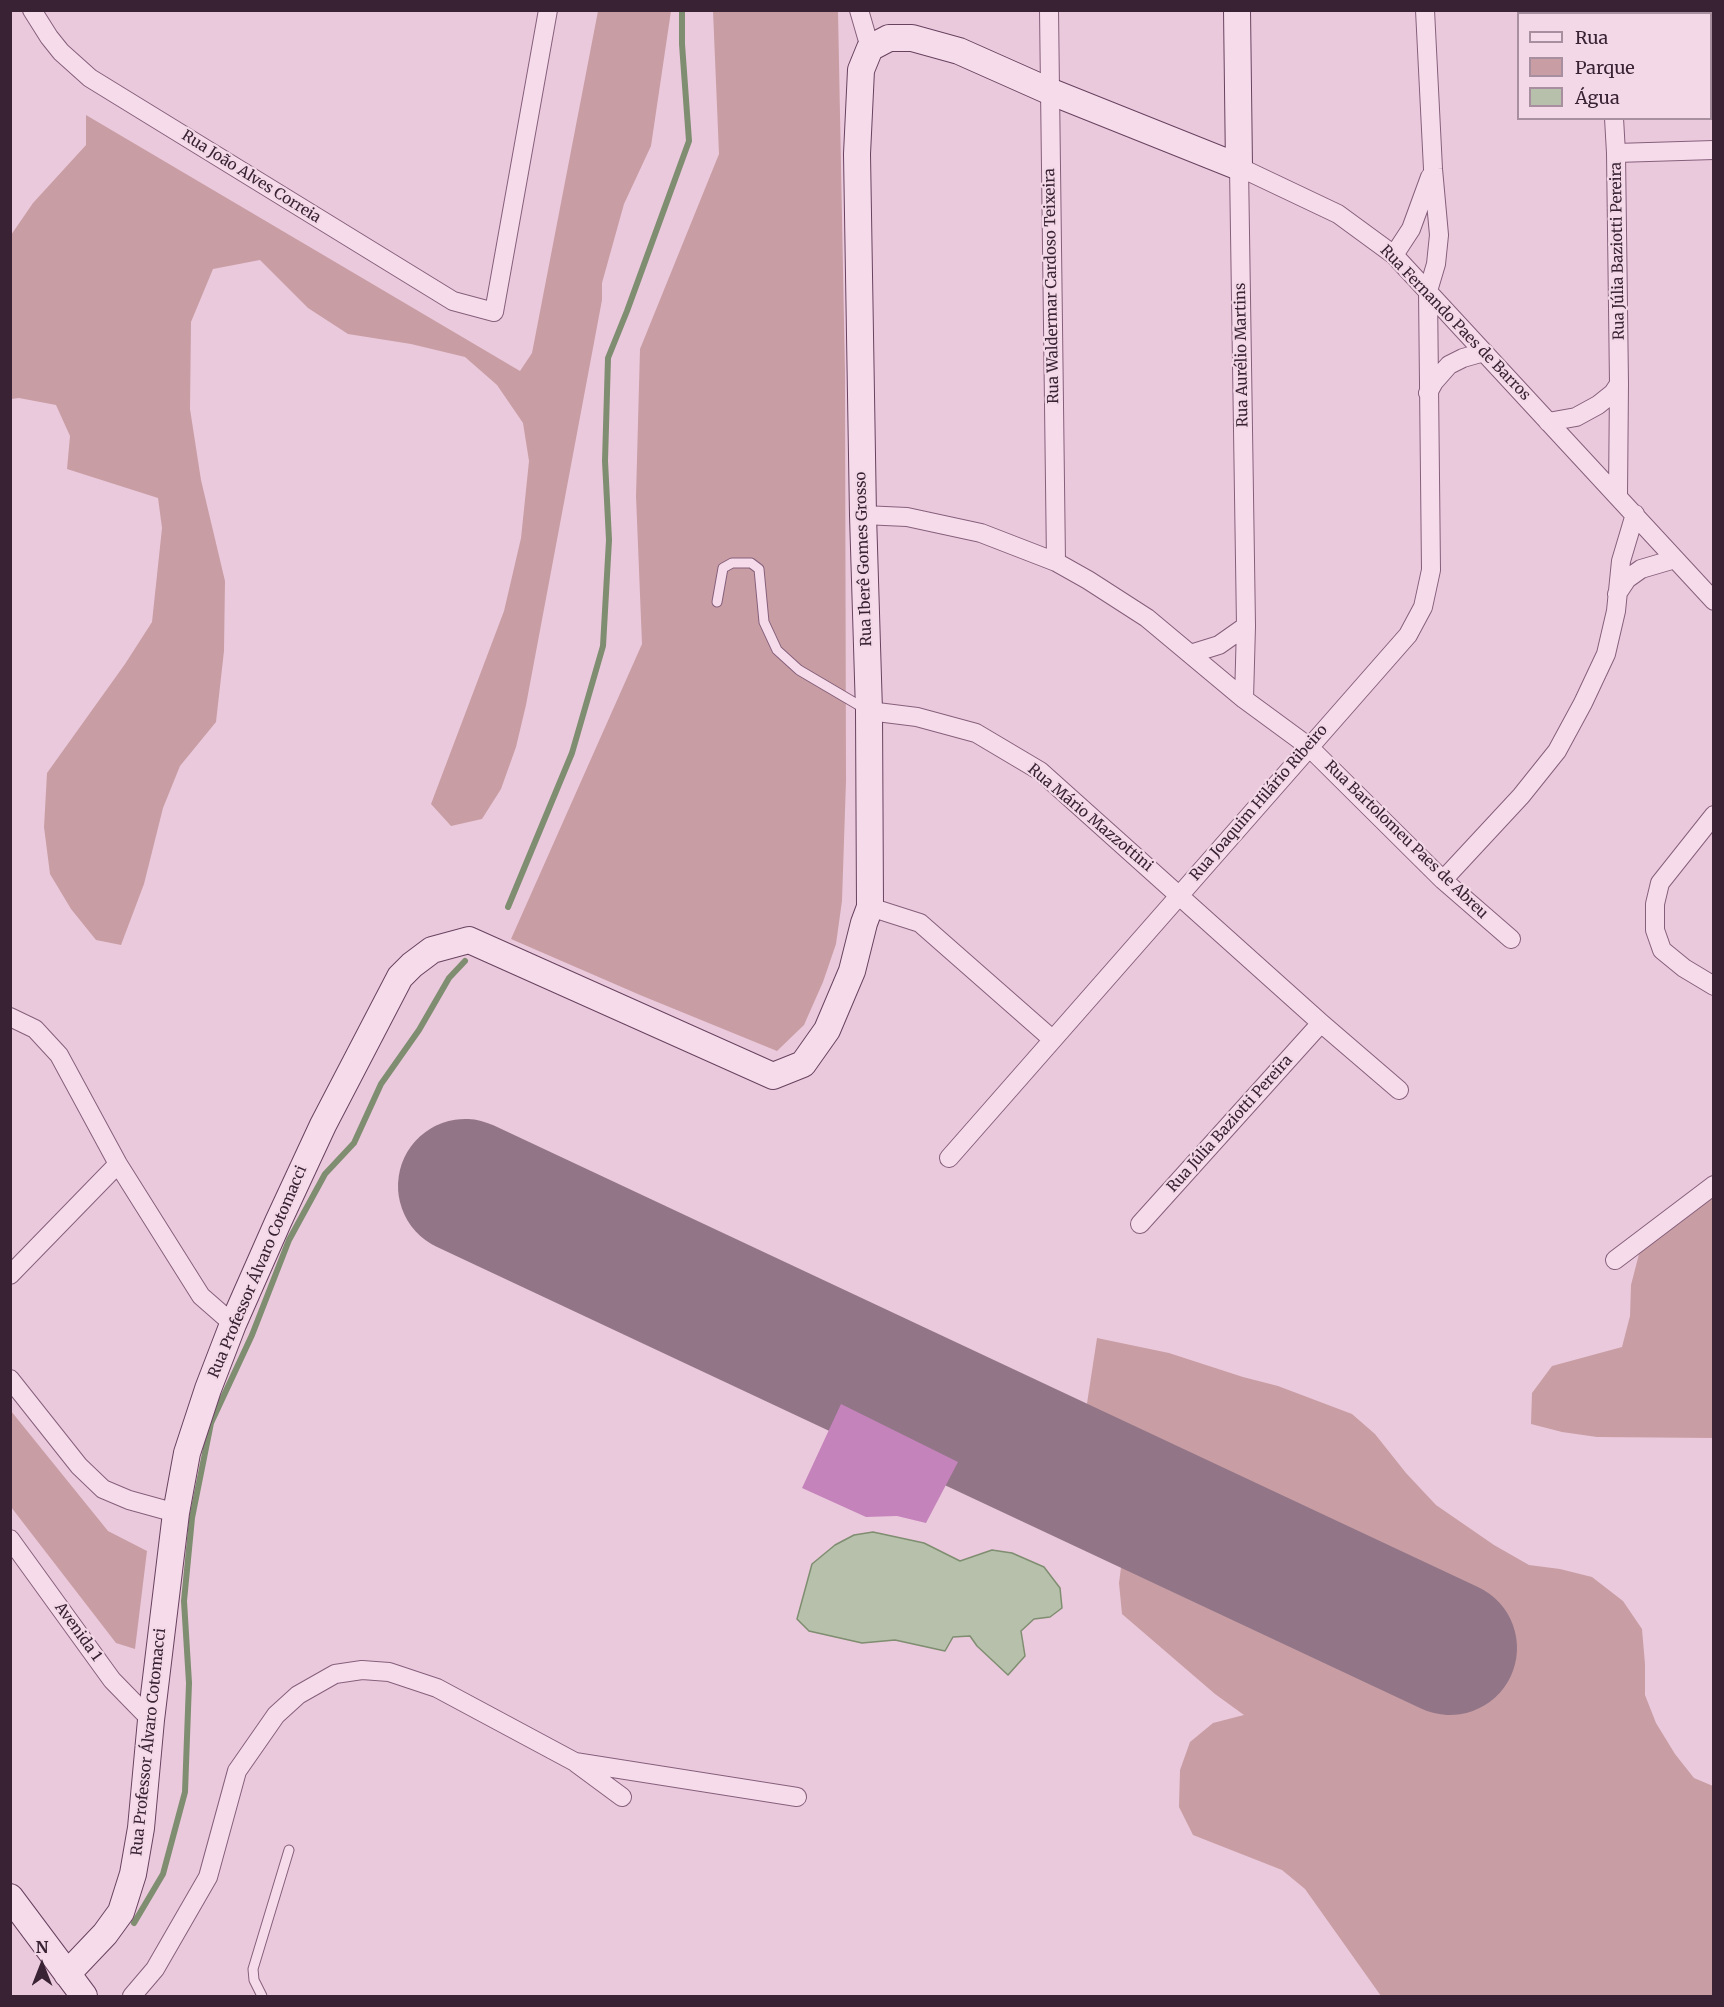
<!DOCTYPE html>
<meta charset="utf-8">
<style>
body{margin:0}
#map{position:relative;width:1724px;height:2007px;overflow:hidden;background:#ebc9dc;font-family:Merriweather,serif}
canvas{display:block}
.frame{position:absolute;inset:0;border:12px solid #382233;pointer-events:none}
.legend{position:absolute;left:1517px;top:12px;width:195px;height:108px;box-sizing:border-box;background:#f3d8e7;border:2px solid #a88f9f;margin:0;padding:8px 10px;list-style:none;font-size:18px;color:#382233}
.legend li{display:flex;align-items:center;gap:12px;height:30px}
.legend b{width:30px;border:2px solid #a88f9f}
.north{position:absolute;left:12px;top:1935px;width:60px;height:60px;-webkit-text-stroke:4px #f3d8e7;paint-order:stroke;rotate:0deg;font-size:16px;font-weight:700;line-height:24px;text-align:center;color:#382233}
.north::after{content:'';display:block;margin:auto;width:21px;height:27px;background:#382233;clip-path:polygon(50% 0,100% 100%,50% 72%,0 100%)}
</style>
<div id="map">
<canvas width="1724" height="2007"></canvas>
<div class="frame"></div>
<ul class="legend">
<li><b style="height:8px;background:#f6dceb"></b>Rua</li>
<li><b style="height:16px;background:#c89ea4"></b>Parque</li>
<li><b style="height:16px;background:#b6c0aa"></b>Água</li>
</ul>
<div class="north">N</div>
</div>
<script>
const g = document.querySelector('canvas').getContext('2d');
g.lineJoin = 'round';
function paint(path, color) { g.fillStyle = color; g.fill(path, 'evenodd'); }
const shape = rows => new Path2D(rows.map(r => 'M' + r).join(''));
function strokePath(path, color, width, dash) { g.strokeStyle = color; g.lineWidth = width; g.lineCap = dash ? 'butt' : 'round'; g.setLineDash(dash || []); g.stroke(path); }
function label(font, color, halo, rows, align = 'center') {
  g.font = font + ' Merriweather,serif'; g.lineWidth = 4.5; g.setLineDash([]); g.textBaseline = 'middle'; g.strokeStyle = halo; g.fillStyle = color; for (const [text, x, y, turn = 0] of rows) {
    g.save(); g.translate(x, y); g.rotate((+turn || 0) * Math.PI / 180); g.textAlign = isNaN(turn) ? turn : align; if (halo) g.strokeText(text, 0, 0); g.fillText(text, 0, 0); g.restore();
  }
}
paint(shape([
 [598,11,671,11,651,146,624,204,602,283,602,300,526,705,516,747,501,789,482,819,451,826,431,804,504,611,521,538,529,461,523,423,497,385,465,357,411,344,348,334,308,308,260,260,213,269,191,322,190,409,201,480,225,581,224,651,216,722,180,766,163,808,144,884,121,945,96,940,71,909,50,874,44,827,47,773,125,664,152,622,162,528,158,498,67,469,70,436,56,405,19,398,11,399,11,235,33,203,86,145,86,115,520,371,532,353],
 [713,11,838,11,845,372,846,781,842,901,836,944,823,982,804,1025,777,1051,640,995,511,939,642,644,636,496,640,349,719,154],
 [1713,1183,1713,1438,1597,1437,1562,1432,1531,1424,1532,1393,1552,1366,1622,1347,1630,1316,1631,1285,1639,1254],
 [1097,1338,1169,1353,1243,1377,1278,1386,1352,1414,1375,1434,1406,1473,1436,1505,1494,1545,1529,1565,1560,1569,1592,1577,1623,1601,1642,1629,1645,1664,1645,1695,1656,1723,1675,1754,1694,1778,1713,1786,1713,1996,1381,1996,1305,1889,1282,1870,1193,1835,1179,1807,1180,1770,1190,1742,1213,1723,1244,1715,1215,1694,1122,1614,1119,1583,1123,1552,1154,1556,1181,1568,1209,1584,1240,1596,1267,1616,1294,1632,1321,1644,1348,1660,1380,1664,1411,1665,1442,1661,1454,1635,1431,1630,1186,1521,1159,1505,1086,1442,1086,1410],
 [11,1411,108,1531,147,1551,135,1649,116,1643,11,1507]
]), '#c89ea4');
const water = shape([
 [873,1532,924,1543,960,1561,992,1550,1012,1553,1044,1567,1060,1588,1062,1608,1050,1617,1034,1619,1021,1631,1025,1656,1008,1675,977,1646,970,1636,953,1637,945,1651,895,1640,862,1643,809,1631,797,1619,812,1564,835,1545,854,1535,873,1532]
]);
paint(water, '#b6c0aa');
strokePath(water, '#7f8d71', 1.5);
strokePath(shape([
 [508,907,572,753,603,646,609,540,605,461,608,358,627,311,689,141,682,44,682,10],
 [134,1923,163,1874,185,1792,189,1683,184,1601,192,1518,211,1423,252,1335,289,1240,325,1174,354,1143,381,1084,419,1030,449,978,465,961]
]), '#7f8d71', 6);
strokePath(shape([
 [465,1186,1450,1648]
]), '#927688', 134);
paint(shape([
 [841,1404,958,1462,926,1523,897,1516,866,1517,802,1488]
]), '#c583bb');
const lane = shape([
 [717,602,723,568,732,563,751,563,759,569,764,622,777,650,799,670,867,710],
 [262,1996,254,1980,253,1969,289,1850]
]);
const street = shape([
 [32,10,49,37,61,52,90,78,453,301,494,312,548,10],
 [859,10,870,48],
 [1049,10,1056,562],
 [1577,10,1577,14],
 [1614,118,1616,153,1619,384,1618,495],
 [1616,153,1714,150],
 [1394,255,1411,229,1430,177],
 [1428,393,1434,382,1449,365,1463,358,1484,352],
 [1548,422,1576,417,1598,405,1613,393,1619,384],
 [863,515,907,517,981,533,1056,562,1088,580,1147,618,1244,699,1308,746,1443,880,1511,939],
 [1617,594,1627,579,1641,569,1675,559],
 [1190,654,1219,645,1246,626],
 [1244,699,1246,626,1239,167,1338,214,1394,255,1714,601],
 [869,711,917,717,976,733,1040,771,1321,1023,1399,1090],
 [1714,815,1660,883,1655,904,1655,930,1662,950,1684,968,1714,986],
 [1443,880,1521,796,1557,751,1583,703,1606,654,1616,611,1621,561,1635,514],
 [870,907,920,923,1052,1039],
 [10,1017,35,1029,59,1055,118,1164,201,1296,233,1324],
 [949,1158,1408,635,1423,607,1431,570,1428,291,1436,264,1439,235,1433,169,1425,10],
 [1140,1224,1321,1023],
 [1615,1260,1714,1185],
 [10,1275,118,1164],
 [10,1379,79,1466,103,1489,129,1500,176,1513],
 [10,1539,112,1680,151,1720],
 [576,1763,622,1797],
 [132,1996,155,1969,208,1877,237,1771,276,1715,298,1695,335,1674,362,1670,389,1672,437,1688,575,1762,797,1797]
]);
const secondary = shape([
 [10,1897,84,1996],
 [67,1974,105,1934,121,1912,133,1874,141,1828,151,1720,176,1513,187,1453,208,1389,233,1324,278,1222,323,1125,400,977,412,965,432,950,469,940,773,1076,803,1064,827,1030,852,971,864,923,870,907,869,711,863,515,857,154,861,70,870,48,889,38,912,38,959,51,1049,91,1239,167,1237,10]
]);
strokePath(lane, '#865f7b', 11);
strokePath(street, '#865f7b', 20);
strokePath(secondary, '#68425f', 28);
strokePath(lane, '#f6dceb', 9);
strokePath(street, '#f6dceb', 18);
strokePath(secondary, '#f6dceb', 26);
label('15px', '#382233', '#f3d8e7', [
 ["Rua João Alves Correia",251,177,32],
 ["Rua Júlia Baziotti Pereira",1618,251,-91],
 ["Rua Waldermar Cardoso Teixeira",1052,286,-91],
 ["Rua Fernando Paes de Barros",1455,323,46],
 ["Rua Aurélio Martins",1242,355,-91],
 ["Rua Iberê Gomes Grosso",864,559,-92],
 ["Rua Joaquim Hilário Ribeiro",1259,803,-49],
 ["Rua Mário Mazzottini",1090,818,40],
 ["Rua Bartolomeu Paes de Abreu",1406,840,44],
 ["Rua Júlia Baziotti Pereira",1230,1124,-48],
 ["Rua Professor Álvaro Cotomacci",258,1272,-67],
 ["Avenida 1",78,1632,54],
 ["Rua Professor Álvaro Cotomacci",149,1742,-84]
]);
</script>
